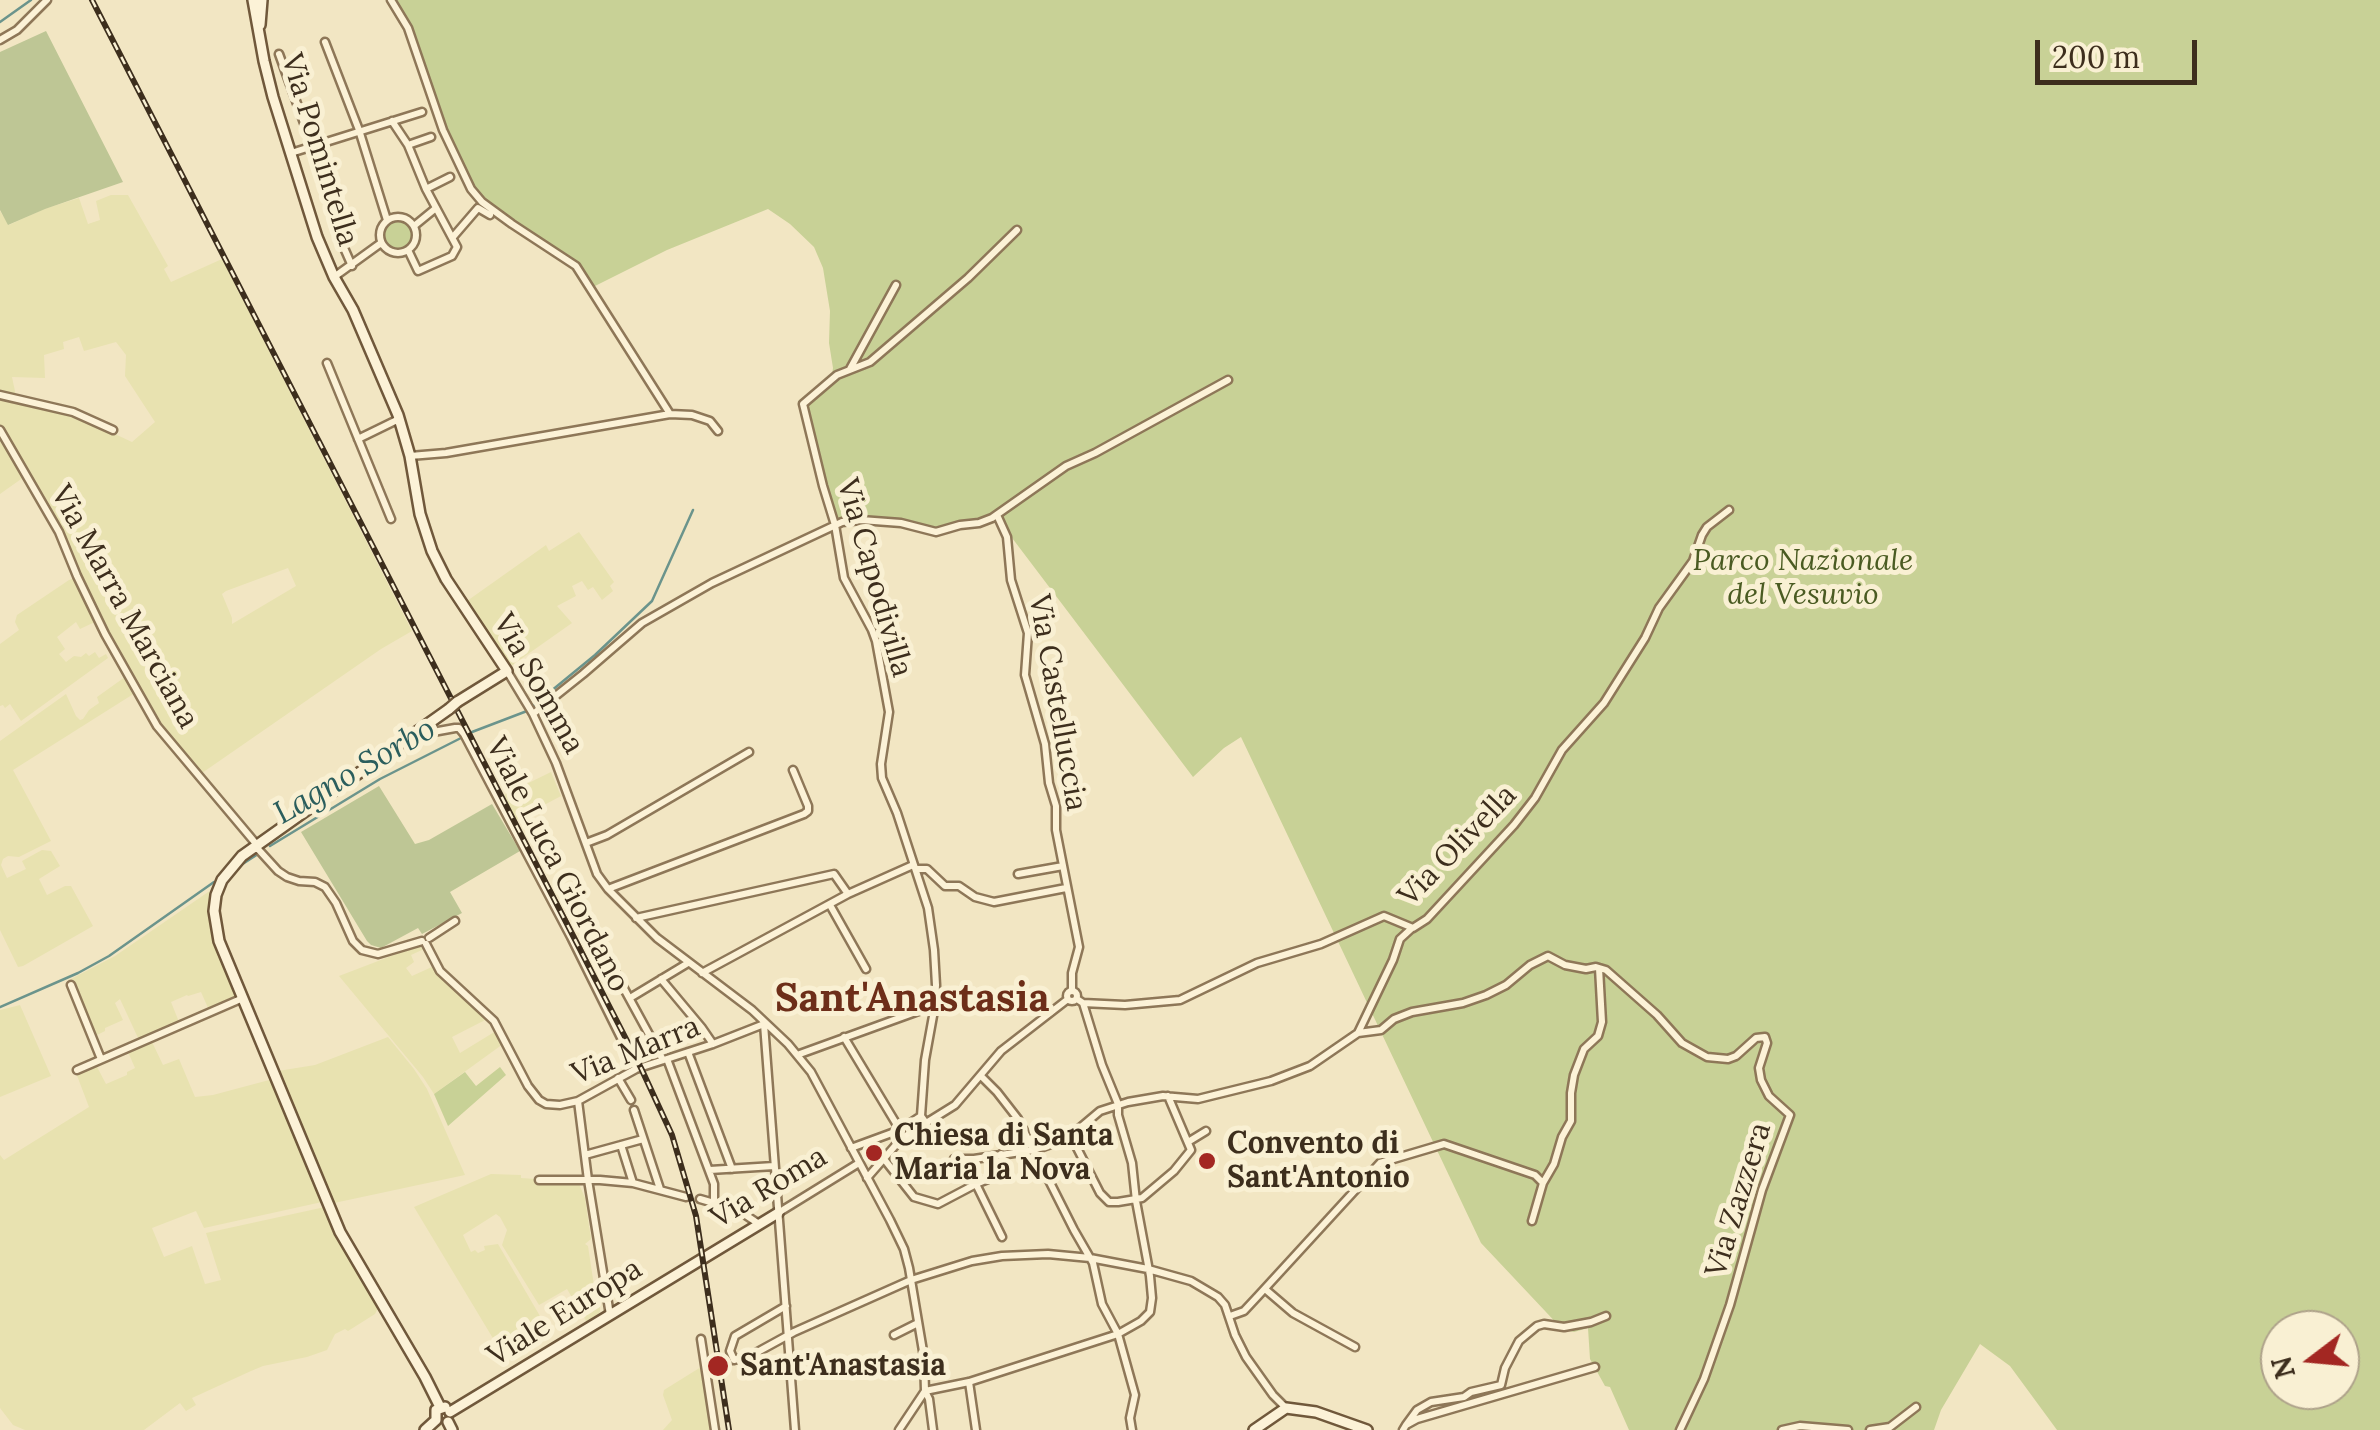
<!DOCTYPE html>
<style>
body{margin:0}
#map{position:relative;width:2380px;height:1430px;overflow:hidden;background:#f2e6c3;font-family:Lora,serif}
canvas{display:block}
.north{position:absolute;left:2260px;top:1310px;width:100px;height:100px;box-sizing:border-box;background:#f9f0d3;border:2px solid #aea28a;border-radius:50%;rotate:254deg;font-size:28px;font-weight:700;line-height:40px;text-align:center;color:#3d2e1d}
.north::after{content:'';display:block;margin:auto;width:35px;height:45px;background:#a32722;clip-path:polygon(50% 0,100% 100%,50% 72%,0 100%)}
.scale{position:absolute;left:2035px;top:40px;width:162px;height:45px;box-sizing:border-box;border:5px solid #3d2e1d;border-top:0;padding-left:12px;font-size:30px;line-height:35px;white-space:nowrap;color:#3d2e1d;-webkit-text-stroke:8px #f9f0d3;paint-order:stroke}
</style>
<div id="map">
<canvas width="2380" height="1430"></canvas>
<div class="north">N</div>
<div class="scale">200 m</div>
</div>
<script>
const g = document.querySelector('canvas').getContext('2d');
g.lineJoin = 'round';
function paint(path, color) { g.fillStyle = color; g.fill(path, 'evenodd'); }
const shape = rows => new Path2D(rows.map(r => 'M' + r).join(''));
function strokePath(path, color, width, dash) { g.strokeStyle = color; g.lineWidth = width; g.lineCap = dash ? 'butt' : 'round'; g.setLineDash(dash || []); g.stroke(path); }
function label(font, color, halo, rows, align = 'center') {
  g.font = font + ' Lora,serif'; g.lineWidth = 10; g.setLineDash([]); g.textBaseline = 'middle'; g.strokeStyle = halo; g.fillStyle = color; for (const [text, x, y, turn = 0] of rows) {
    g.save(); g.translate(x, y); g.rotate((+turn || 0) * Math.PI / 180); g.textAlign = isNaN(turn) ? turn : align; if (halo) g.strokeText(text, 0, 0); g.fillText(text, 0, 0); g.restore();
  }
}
paint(shape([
 [111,195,128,195,168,266,164,269,171,282,222,259,412,631,381,649,202,773,168,733,130,673,85,586,63,531,0,425,0,397,74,415,132,442,155,422,125,376,126,355,116,342,84,351,79,337,63,342,64,349,44,355,45,378,12,377,16,396,0,393,0,211,9,225,44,209,79,198,88,224,100,220,96,201],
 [288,568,296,586,232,624,232,618,222,594,226,591],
 [0,434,11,459,24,477,0,494],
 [579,532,614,582,610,586,613,591,602,600,593,587,588,590,582,581,572,586,576,596,557,606,572,623,511,666,467,601,546,545,549,551],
 [75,578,97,621,80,629,76,622,57,637,65,649,59,654,66,662,74,656,81,657,86,653,89,656,95,652,99,658,106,654,108,658,21,721,10,704,5,708,3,705,0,706,0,644,19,630,15,622,17,615,69,580],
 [125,677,135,693,13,770,51,841,19,857,8,856,3,859,1,865,7,878,26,869,22,861,42,850,51,851,60,866,39,879,47,895,65,886,71,886,93,926,23,966,18,967,0,930,0,741,66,694,76,716,80,720,83,719,89,710,99,703,97,697],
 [551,772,561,796,516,820,504,795],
 [214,888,210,915,212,932,238,994,237,997,209,1010,201,992,188,996,187,995,171,1002,179,1022,139,1040,120,999,115,1003,123,1020,105,1028,105,1031,95,1036,71,979,115,956],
 [420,945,424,949,411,955,414,962,406,968,412,976,434,966,489,1018,452,1037,460,1053,496,1031,503,1044,434,1094,423,1077,339,976],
 [20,1005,51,1076,0,1097,0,1010],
 [388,1037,414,1069,427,1089,465,1175,334,1203,333,1198,329,1197,278,1071,315,1065],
 [152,1042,163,1065,179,1059,195,1097,213,1095,273,1079,322,1202,204,1228,196,1211,152,1228,164,1257,192,1246,205,1284,221,1280,206,1233,325,1207,379,1306,375,1314,348,1331,345,1329,335,1334,327,1350,307,1357,263,1366,251,1371,192,1398,196,1405,186,1411,180,1403,144,1430,25,1430,13,1425,0,1408,0,1155,4,1160,89,1107,76,1073,96,1065,106,1084,127,1075,127,1072,135,1068,128,1052],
 [491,1174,521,1175,521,1178,535,1179,536,1183,579,1184,585,1198,591,1239,585,1244,588,1246,596,1299,600,1300,600,1311,598,1317,588,1324,567,1289,539,1305,502,1245,507,1230,500,1217,496,1214,463,1235,471,1252,475,1250,478,1253,485,1250,484,1246,498,1244,544,1323,500,1350,414,1207],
 [701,1367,711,1430,663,1430,672,1420,663,1395,664,1390]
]), '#e8e2b0');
paint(shape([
 [388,0,2380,0,2380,1430,2057,1430,2010,1366,1980,1344,1941,1410,1934,1430,1629,1430,1610,1387,1605,1386,1590,1359,1588,1328,1574,1332,1562,1329,1481,1243,1241,737,1224,748,1193,777,1000,522,996,519,977,525,927,531,863,523,832,524,808,430,798,401,832,375,833,368,829,343,830,311,823,268,814,247,790,224,768,209,667,250,591,288,575,266,496,218,482,205,441,129,402,18],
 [2280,1330,2340,1330,2340,1390,2280,1390],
 '383 235a15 15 0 1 1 30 0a15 15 0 1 1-30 0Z',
 [500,1067,506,1075,448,1126,434,1094,465,1072,476,1086]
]), '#c8d196');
paint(shape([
 [46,31,123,182,45,209,8,225,0,210,0,52],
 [379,786,415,844,429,840,492,804,520,851,450,892,462,913,422,934,418,928,381,948,371,945,367,941,301,832]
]), '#bec695');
strokePath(shape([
 [0,22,31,0],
 [534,705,595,655,652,601,693,510],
 [472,732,527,711],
 [270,846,380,779,461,738],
 [238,867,258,854],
 [0,1007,78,973,109,956,214,882]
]), '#6b948c', 2.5);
const street = shape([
 [391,0,408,28,443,130,471,189,482,202,512,224,576,266,670,414],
 [0,40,17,30,47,0],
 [325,42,359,130,387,220],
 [279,54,312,145,337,232,352,266],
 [392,121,408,145,426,189,457,247,452,256,418,271,408,250],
 [408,145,431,137],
 [291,153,422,112],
 [426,189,450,177],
 '380 235a18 18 0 1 1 36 0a18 18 0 1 1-36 0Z',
 [414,226,436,208],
 [453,237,478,208,490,215],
 [334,277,381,243],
 [327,363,391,519],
 [850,369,896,285],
 [0,395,73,412,113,430],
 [0,430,59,532,77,576,105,634,157,726,257,845],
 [358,439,399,419],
 [410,456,446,453,670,414,692,415,710,421,718,431],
 [997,515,1007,537,1011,580,1028,633,1025,675,1045,744,1049,783,1056,806,1056,830,1079,947,1072,973,1072,991],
 [507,671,533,714,556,763,597,874,608,889,657,938,752,1010,788,1044,811,1072,890,1220,904,1249,909,1268,924,1357,925,1391,899,1430],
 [533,714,583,674,642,623,712,583,842,522,861,520,901,523,936,532,960,525,979,523,992,518,1066,466,1095,453,1228,380],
 [411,736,455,728,459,728,464,734,571,937,636,1068],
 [586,843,607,835,749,752],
 [252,849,258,849,278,871,287,877,299,881,315,882,325,887,336,903,353,941,362,950,378,954,422,941],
 [1018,874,1063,866],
 [608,889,804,814,808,811,808,806,793,770],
 [830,905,866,969],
 [636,918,834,874,848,894],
 [592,930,663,1060],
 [429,938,455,921],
 [426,944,440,971,494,1021,528,1086,539,1100,546,1104,560,1105,578,1101,636,1069,713,1044,764,1024],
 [702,973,848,894,913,865,916,869,927,869,945,886,959,886,975,897,994,902,1066,888],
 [661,979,702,1028,713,1044],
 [71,985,101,1059],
 '1067 996a5 5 0 1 1 10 0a5 5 0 1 1-10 0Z',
 [630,998,688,963],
 [1083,1003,1125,1005,1180,1000,1257,963,1321,944,1384,916,1413,928,1427,919,1514,825,1535,798,1562,750,1604,703,1621,676,1645,638,1659,608,1693,561,1702,535,1707,527,1729,510],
 [764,1024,795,1430],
 [1358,1033,1381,1030,1394,1019,1412,1012,1463,1003,1486,995,1506,985,1530,965,1548,956,1565,965,1586,969,1596,967,1606,970,1657,1015,1682,1043,1707,1057,1728,1059,1736,1056,1756,1038,1765,1037,1767,1043,1759,1068,1761,1080,1769,1096,1790,1115,1762,1190,1730,1305,1704,1379,1680,1430],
 [1358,1033,1393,960,1400,939,1412,928],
 [844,1037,900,1130],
 [688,1052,732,1169],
 [797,1055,935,1005],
 [667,1059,714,1184,714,1203],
 [77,1070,243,998],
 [981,1076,997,1092,1018,1119,1074,1230,1093,1263,1102,1304,1118,1334,1135,1395,1130,1418,1132,1430],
 [618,1078,631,1100],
 [578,1101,588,1180,610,1315],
 [634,1110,660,1189],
 [921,1116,925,1060,935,1005,936,985,934,950,928,908,897,813,882,778,881,764,889,712,876,641,872,630,844,578,835,525,823,486,803,404,837,375,870,362,968,278,1017,230],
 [926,1123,955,1105,1001,1051,1068,999],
 [1068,1138,1075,1144,1100,1193,1109,1202,1118,1202,1142,1198,1174,1171,1191,1150,1168,1096],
 [1188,1142,1206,1131],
 [621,1145,633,1183],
 [851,1148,900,1130,921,1116,926,1123,901,1139,867,1178],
 [585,1155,643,1139],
 [884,1159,914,1197,938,1204,976,1184,1008,1171,1001,1154],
 [954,1159,974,1159,1034,1150,1068,1138,1100,1111,1128,1102,1163,1096,1198,1099,1271,1081,1310,1066,1358,1033],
 [710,1170,774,1166],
 [539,1180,600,1180,633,1183,686,1197],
 [976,1184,1002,1237],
 [700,1199,738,1210,759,1224],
 [778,1213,859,1163],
 [1532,1221,1543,1183,1554,1164,1562,1137,1571,1121,1571,1093,1574,1075,1584,1049,1598,1036,1602,1022,1599,968],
 [1265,1289,1293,1313,1355,1347],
 [786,1306,735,1336,730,1351,734,1360,752,1355,794,1332,911,1280,972,1261,1002,1256,1048,1254,1090,1258,1148,1269,1191,1281,1218,1297,1225,1305,1235,1335,1246,1357,1273,1395,1286,1408],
 [1230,1316,1244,1311,1258,1296,1380,1163,1444,1144,1535,1175,1543,1183],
 [894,1335,918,1323],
 [701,1339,715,1430],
 [969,1382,976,1430],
 [1406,1425,1417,1410,1431,1402,1464,1397,1471,1392,1501,1385,1505,1368,1519,1341,1537,1326,1544,1324,1564,1327,1591,1322,1606,1316],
 [933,1430,929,1399,925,1391,969,1382,1118,1334,1141,1321,1150,1312,1152,1298,1150,1276,1136,1201,1132,1163,1118,1115,1118,1104,1102,1065,1083,1003,1077,999],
 [1403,1430,1406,1425,1417,1419,1595,1367],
 [1782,1430,1800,1426,1848,1430],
 [1870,1430,1890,1427,1916,1407]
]);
const secondary = shape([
 [253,0,264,61,273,97,317,237,334,277,353,310,398,415,410,456,420,514,432,551,446,579,507,671,457,702],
 [260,25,262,0],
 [440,1407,425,1377,340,1232,219,941,214,911,216,895,222,880,242,856,449,709],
 [450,1412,778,1213],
 [436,1420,436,1410,445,1407],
 [448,1422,452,1430],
 [425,1430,436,1420],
 [1254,1430,1286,1408,1316,1412,1367,1430]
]);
strokePath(street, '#8e7758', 11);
strokePath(secondary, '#70583b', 14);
strokePath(street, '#fcf2d7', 6);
strokePath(secondary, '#fcf2d7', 9);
const rail = shape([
 [92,0,641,1068,672,1135,696,1216,729,1430]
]);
strokePath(rail, '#3d2e1d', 6);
strokePath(rail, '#f9f0d3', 2.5, [8]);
const secondaryBridge = shape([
 [449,709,457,702]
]);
strokePath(secondaryBridge, '#70583b', 14, []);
strokePath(secondaryBridge, '#fcf2d7', 9);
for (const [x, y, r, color] of [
 [874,1153,10,"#a32722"],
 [1207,1161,10,"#a32722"],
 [718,1366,12,"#a32722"]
]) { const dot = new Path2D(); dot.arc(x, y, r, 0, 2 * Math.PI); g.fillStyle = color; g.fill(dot); strokePath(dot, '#f9f0d3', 4); }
label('30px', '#3d2e1d', '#f9f0d3', [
 ["Via Pomintella",319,150,73],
 ["Via Capodivilla",874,578,74],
 ["Via Marra Marciana",124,607,61],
 ["Via Somma",538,684,61],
 ["Via Castelluccia",1057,703,80],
 ["Via Olivella",1458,846,-46],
 ["Viale Luca Giordano",557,865,63],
 ["Via Marra",636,1051,-22],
 ["Via Roma",769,1188,-31],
 ["Via Zazzera",1739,1200,-73],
 ["Viale Europa",565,1313,-32]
]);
label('italic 30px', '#4a5b22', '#f9f0d3', [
 ["Parco Nazionale",1803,561],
 ["del Vesuvio",1803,595]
]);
label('bold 30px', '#3d2e1d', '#f9f0d3', [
 ["Chiesa di Santa",894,1136],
 ["Maria la Nova",894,1170],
 ["Convento di",1227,1144],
 ["Sant'Antonio",1227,1178],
 ["Sant'Anastasia",740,1366]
], 'left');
label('italic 32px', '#2b5e5d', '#f9f0d3', [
 ["Lagno Sorbo",355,772,-30]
]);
label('bold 40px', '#6d2e19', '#f9f0d3', [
 ["Sant'Anastasia",912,1000]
]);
</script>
